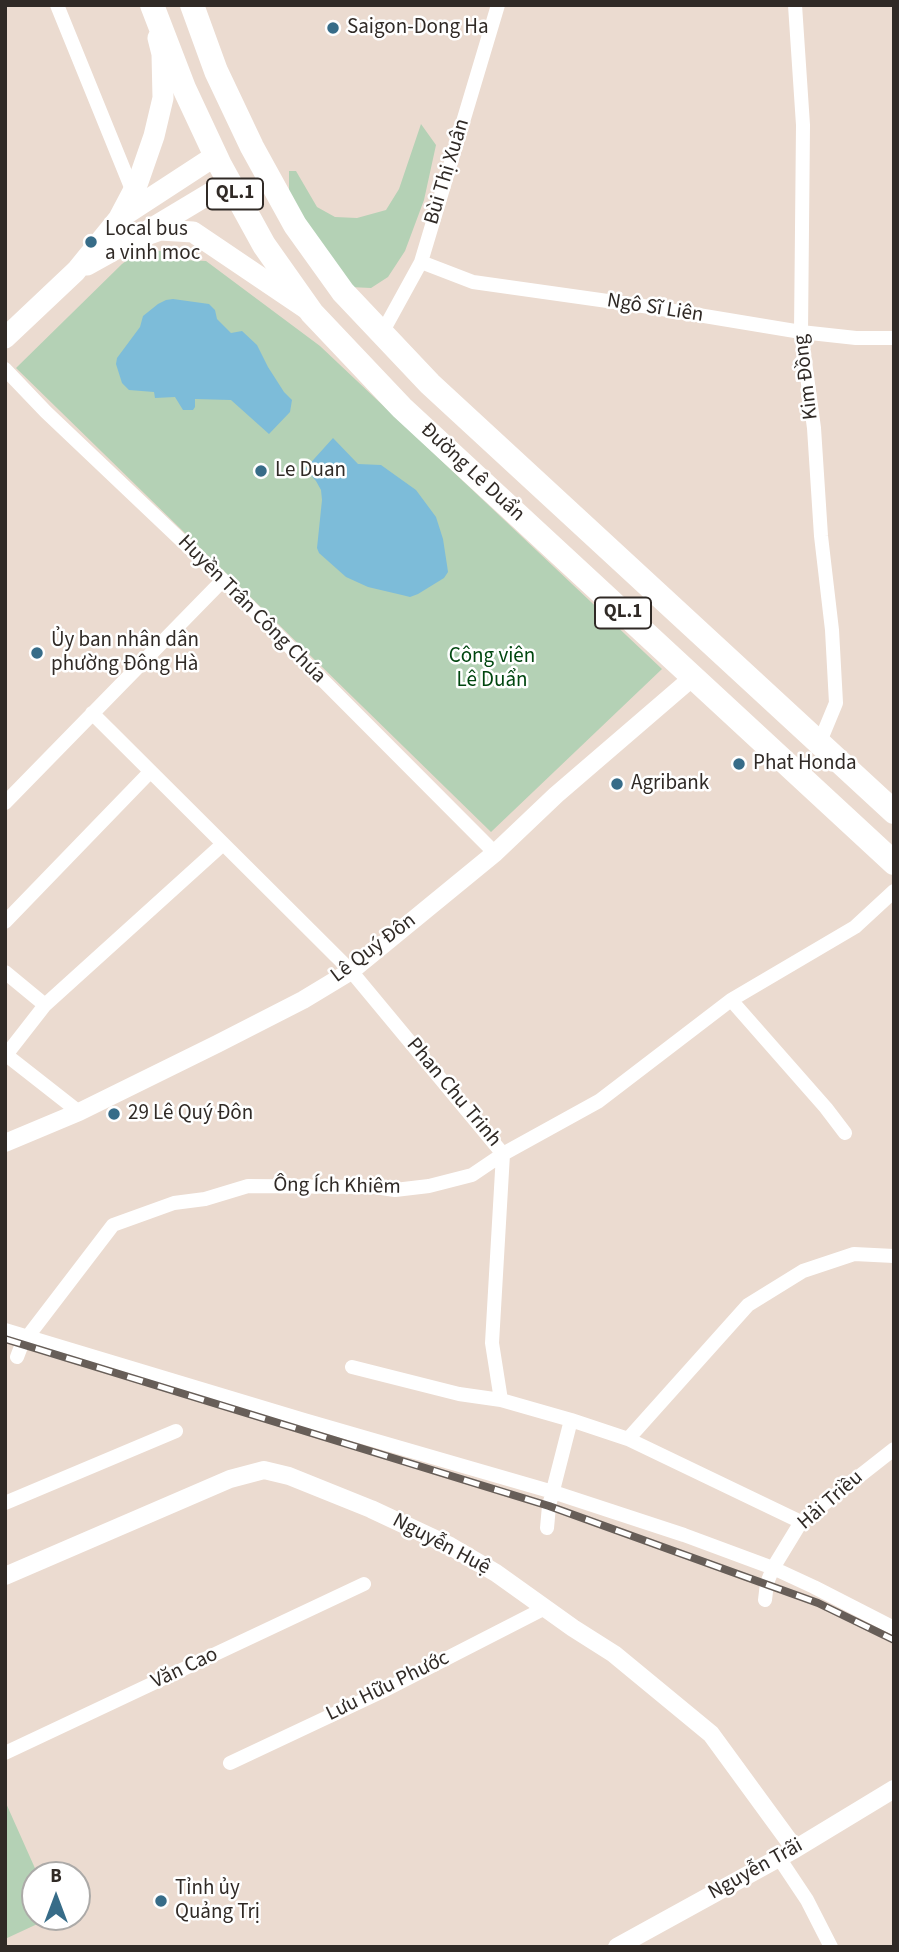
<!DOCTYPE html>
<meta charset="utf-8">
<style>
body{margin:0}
#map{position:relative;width:899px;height:1952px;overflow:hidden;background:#ebdbd0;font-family:"Source Sans 3",sans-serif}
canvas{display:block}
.frame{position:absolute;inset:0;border:7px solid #302a26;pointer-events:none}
.north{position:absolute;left:21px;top:1861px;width:70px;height:70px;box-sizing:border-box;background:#fff;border:2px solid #acaaa8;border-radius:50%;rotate:0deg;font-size:19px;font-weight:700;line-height:28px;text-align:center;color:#302a26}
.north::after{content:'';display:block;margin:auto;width:24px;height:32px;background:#376c88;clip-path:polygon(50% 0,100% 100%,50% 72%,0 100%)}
</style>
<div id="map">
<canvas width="899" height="1952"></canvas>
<div class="frame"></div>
<div class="north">B</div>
</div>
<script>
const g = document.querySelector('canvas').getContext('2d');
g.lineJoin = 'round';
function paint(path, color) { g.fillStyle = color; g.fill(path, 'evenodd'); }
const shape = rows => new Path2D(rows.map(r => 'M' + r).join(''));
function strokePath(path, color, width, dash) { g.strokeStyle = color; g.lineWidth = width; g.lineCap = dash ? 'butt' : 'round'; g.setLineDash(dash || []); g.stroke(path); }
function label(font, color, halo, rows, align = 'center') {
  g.font = font + ' "Source Sans 3",sans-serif'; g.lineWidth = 5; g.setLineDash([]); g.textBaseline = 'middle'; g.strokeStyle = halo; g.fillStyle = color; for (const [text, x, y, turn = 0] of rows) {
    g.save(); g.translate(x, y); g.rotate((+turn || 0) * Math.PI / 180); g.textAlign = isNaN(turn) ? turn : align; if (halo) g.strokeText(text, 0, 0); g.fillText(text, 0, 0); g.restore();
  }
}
paint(shape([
 [421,124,436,145,424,200,405,251,388,277,371,288,350,287,337,278,289,191,289,171,296,171,317,207,335,217,357,218,386,210,399,189],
 [146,251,162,251,184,260,206,261,320,346,662,669,491,832,16,368,122,264,133,256],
 [5,1801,38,1875,35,1875,35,1917,48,1917,46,1920,5,1939]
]), '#b4d1b5');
paint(shape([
 [173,299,209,304,215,310,217,319,231,333,242,331,257,345,268,367,284,392,292,400,290,412,269,434,231,400,195,399,195,407,193,410,183,410,175,397,155,398,154,392,129,390,122,383,116,364,117,358,140,327,143,316,158,304,166,300],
 [333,438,358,464,381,465,416,490,436,517,443,539,447,565,448,572,444,578,418,594,410,597,402,595,368,587,346,577,319,553,317,548,322,500,321,490,316,481,305,469]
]), '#7dbcd9');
strokePath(shape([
 [57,5,133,192],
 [795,5,803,125,801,332,814,428,821,536,832,630,836,703,819,744],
 [421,262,473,282,650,307,801,332,856,338,894,338],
 [382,333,421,262,498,5],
 [5,369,46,412,223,580,495,853],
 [92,713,351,971,503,1154,492,1343,501,1400,571,1420,628,1439,801,1522],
 [5,803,223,580],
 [5,922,150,772],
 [5,972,45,1005],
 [731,1000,826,1108,845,1133],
 [5,1054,79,1112],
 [6,1055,45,1005,223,844],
 [5,1330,304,1420,553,1492,684,1535,773,1568,814,1587,894,1628],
 [17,1357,22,1344,113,1225,174,1203,205,1199,248,1186,374,1187,395,1190,429,1186,472,1175,503,1154,599,1101,731,1000,855,927,894,891],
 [352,1367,459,1394,501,1400],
 [628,1439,748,1305,803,1271,854,1254,894,1256],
 [5,1503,176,1431],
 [547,1528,549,1506,571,1420],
 [765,1600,767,1583,773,1568,801,1522,894,1449],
 [5,1753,364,1584],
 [230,1763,383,1691,545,1608],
 [779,1858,807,1900,831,1947]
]), '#fff', 14);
strokePath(shape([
 [5,1143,79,1112,217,1044,303,1000,351,971,495,853,556,795,692,678],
 [5,1576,230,1479,264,1470,289,1476,371,1509,450,1546,496,1573,573,1628,614,1654,711,1734,795,1849],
 [617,1947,795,1849,894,1789]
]), '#fff', 18);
strokePath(shape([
 [123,216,215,156],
 [149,230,229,182],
 [87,265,132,240,160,230,193,232,307,309],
 [5,338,76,271,119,218,138,182,154,136,163,98,162,54,158,38]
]), '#fff', 21);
strokePath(shape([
 [152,5,184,88,220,165,264,245,312,313,402,408,894,863],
 [192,5,216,71,252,147,295,225,343,292,430,384,894,812]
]), '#fff', 24);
const rail = shape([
 [5,1339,549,1506,818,1603,894,1640]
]);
strokePath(rail, '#675e58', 8);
strokePath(rail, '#fff', 5, [16]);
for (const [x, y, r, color] of [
 [333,28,7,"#376c88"],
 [91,242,7,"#376c88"],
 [261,471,7,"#376c88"],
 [37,653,7,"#376c88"],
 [739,764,7,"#376c88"],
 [617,784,7,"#376c88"],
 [114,1114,7,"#376c88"],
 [161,1901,7,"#376c88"]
]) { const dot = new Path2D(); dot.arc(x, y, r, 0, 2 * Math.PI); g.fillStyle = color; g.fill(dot); strokePath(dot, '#fff', 2.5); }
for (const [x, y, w] of [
 [235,194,56],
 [623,613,56]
]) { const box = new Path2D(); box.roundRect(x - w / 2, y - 15.5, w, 31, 5); g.fillStyle = '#fff'; g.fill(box); strokePath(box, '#302a26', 2); }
label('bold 19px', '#302a26', null, [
 ["QL.1",235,194],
 ["QL.1",623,613]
]);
label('21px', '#302a26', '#fff', [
 ["Saigon-Dong Ha",347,28],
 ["Local bus",105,230],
 ["a vinh moc",105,254],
 ["Le Duan",275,471],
 ["Ủy ban nhân dân",51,641],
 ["phường Đông Hà",51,665],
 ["Phat Honda",753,764],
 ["Agribank",631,784],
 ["29 Lê Quý Đôn",128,1114],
 ["Tỉnh ủy",175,1889],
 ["Quảng Trị",175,1913]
], 'left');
label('21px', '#302a26', '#fff', [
 ["Bùi Thị Xuân",448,172,-73],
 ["Ngô Sĩ Liên",655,309,9],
 ["Kim Đồng",807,377,-97],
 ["Đường Lê Duẩn",472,473,43],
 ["Huyền Trân Công Chúa",251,610,45],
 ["Lê Quý Đôn",374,949,-37],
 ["Phan Chu Trinh",453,1093,50],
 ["Ông Ích Khiêm",337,1187,1],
 ["Hải Triều",831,1501,-41],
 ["Nguyễn Huệ",441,1545,28],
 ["Văn Cao",185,1669,-25],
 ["Lưu Hữu Phước",388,1687,-26],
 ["Nguyễn Trãi",756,1870,-29]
]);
label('21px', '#00460f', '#fff', [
 ["Công viên",492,657],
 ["Lê Duẩn",492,681]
]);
</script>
